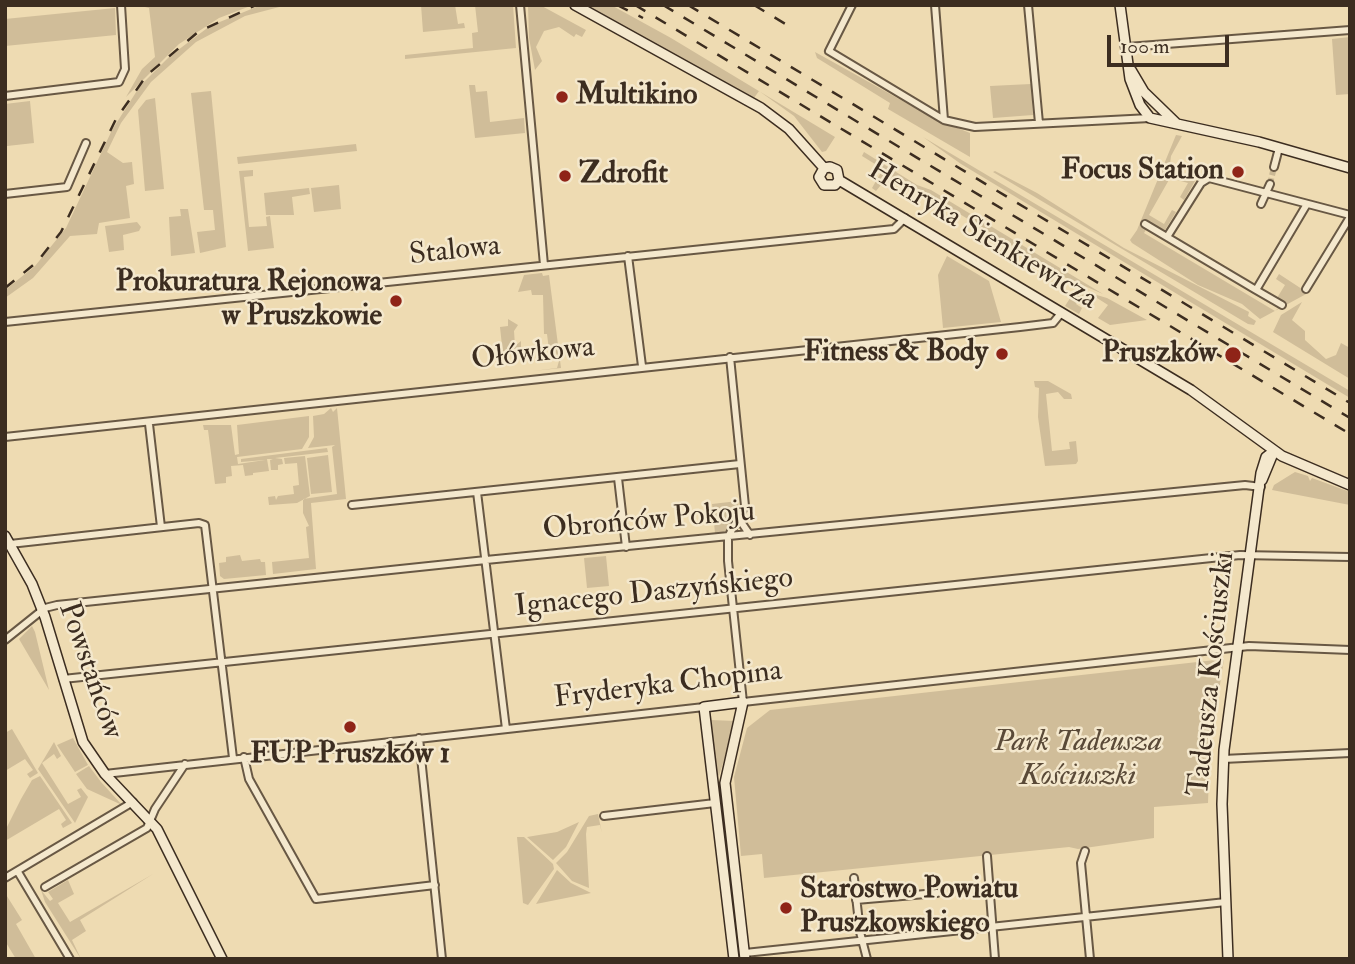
<!DOCTYPE html>
<meta charset="utf-8">
<style>
body{margin:0}
#map{position:relative;width:1355px;height:964px;overflow:hidden;background:#eedbb2;font-family:"IM FELL Double Pica",serif}
canvas{display:block}
.frame{position:absolute;inset:0;border:7px solid #3c2d20;pointer-events:none}
.scale{position:absolute;left:1107px;top:35px;width:122px;height:32px;box-sizing:border-box;border:4px solid #3c2d20;border-top:0;padding-left:9px;font-size:21px;line-height:24px;white-space:nowrap;color:#3c2d20;-webkit-text-stroke:5px #f4e8cd;paint-order:stroke}
</style>
<div id="map">
<canvas width="1355" height="964"></canvas>
<div class="frame"></div>
<div class="scale">100 m</div>
</div>
<script>
const g = document.querySelector('canvas').getContext('2d');
g.lineJoin = 'round';
function paint(path, color) { g.fillStyle = color; g.fill(path, 'evenodd'); }
const shape = rows => new Path2D(rows.map(r => 'M' + r).join(''));
function strokePath(path, color, width, dash) { g.strokeStyle = color; g.lineWidth = width; g.lineCap = dash ? 'butt' : 'round'; g.setLineDash(dash || []); g.stroke(path); }
function label(font, color, halo, rows, align = 'center') {
  g.font = font + ' "IM FELL Double Pica",serif'; g.lineWidth = 5; g.setLineDash([]); g.textBaseline = 'middle'; g.strokeStyle = halo; g.fillStyle = color; for (const [text, x, y, turn = 0] of rows) {
    g.save(); g.translate(x, y); g.rotate((+turn || 0) * Math.PI / 180); g.textAlign = isNaN(turn) ? turn : align; if (halo) g.strokeText(text, 0, 0); g.fillText(text, 0, 0); g.restore();
  }
}
paint(shape([
 [253,5,219,18,179,44,126,97,142,69,155,57,149,8,141,6],
 [261,5,287,5,245,16,196,42,151,82,121,123,107,152,123,163,132,162,134,184,126,186,130,218,99,223,97,234,70,236,33,278,5,298,5,290,35,266,66,228,112,130,140,86,170,56,210,26],
 [421,5,455,5,458,24,464,23,465,28,423,32],
 [475,5,513,5,516,48,405,59,405,55,473,48,472,33,478,32],
 [528,5,540,5,586,30,582,37,576,34,574,37,559,27,544,31,536,47,542,61,535,70,529,38],
 [586,5,611,5,671,38,835,137,826,151,822,152,794,116,759,91,754,98],
 [115,8,116,35,5,46,5,19],
 [1350,37,1350,94,1336,95,1332,39],
 [815,52,935,119,970,133,970,157,888,109,890,103,817,58],
 [1031,84,1033,115,993,118,990,86],
 [469,85,475,85,476,92,487,91,490,122,524,118,525,133,475,138],
 [211,91,226,247,200,253,197,232,215,230,213,210,204,210,191,93],
 [155,98,164,189,145,191,138,110,146,100],
 [30,101,34,143,7,146,5,104],
 [1176,135,1182,136,1171,156,1170,164,1177,172,1192,176,1195,181,1184,200,1180,197,1188,183,1170,178,1149,215,1164,224,1172,210,1176,212,1165,230,1143,221,1142,225,1147,228,1144,233,1275,311,1284,303,1277,298,1285,285,1276,279,1279,274,1308,293,1260,319,1242,304,1198,285,1132,243,1130,240,1137,230],
 [923,137,1350,391,1350,398,961,164],
 [356,144,357,151,238,164,237,157],
 [864,152,917,185,931,190,1103,294,1064,277,900,178,894,186,885,180,876,191,872,188,883,169,862,156],
 [253,170,253,176,244,177,249,227,267,226,266,217,270,216,274,248,248,251,239,171],
 [995,171,1037,193,1124,248,1249,312,1248,316,1256,321,1254,325,1248,324,993,172],
 [339,185,341,209,314,212,311,188],
 [309,188,310,194,292,197,294,215,266,215,264,193],
 [180,209,188,209,195,253,171,256,169,217,181,216],
 [137,222,141,227,139,231,123,235,124,250,109,252,105,226],
 [947,256,989,281,1001,322,943,328,938,275],
 [542,273,543,276,549,275,561,368,533,371,557,368,559,361,555,350,549,350,547,334,544,334,543,295,532,295,531,290,518,292,524,275],
 [1076,289,1107,298,1147,320,1110,325,1098,318,1108,305,1097,298,1094,303,1081,295,1076,304,1082,308,1079,314,1065,306],
 [1302,302,1292,320,1305,331,1305,340,1326,359,1336,355,1341,343,1350,348,1350,379,1273,332,1281,315],
 [508,319,518,325,514,331,515,346,521,341,521,359,518,353,503,355,500,327,508,326],
 [1034,381,1048,381,1071,394,1072,399,1064,399,1058,392,1046,394,1052,451,1070,449,1069,442,1076,441,1078,461,1076,464,1045,466,1038,417,1039,388,1035,387],
 [331,408,333,412,337,408,346,499,311,503,316,569,273,574,272,562,309,558,306,527,309,526,303,513,303,499,337,494,332,447,335,445,308,448,314,437,313,416,324,414],
 [309,416,309,437,302,449,237,457,238,464,265,460,241,462,241,459,327,448,328,452,275,458,282,459,283,464,278,465,278,470,271,470,270,460,273,459,267,459,269,471,253,473,253,475,245,476,243,465,231,466,232,476,226,477,226,483,215,484,208,430,204,430,203,425,231,425,235,455,239,454,237,425],
 [328,455,332,492,311,494,307,458],
 [305,456,310,496,297,503,269,505,268,497,275,496,276,500,278,496,294,494,293,486,299,485,297,463,285,464,284,458],
 [1295,472,1308,476,1310,481,1312,478,1350,492,1350,505,1272,490,1274,485],
 [738,501,739,511,727,530,722,534,715,533,712,504],
 [240,555,242,561,260,559,261,562,265,562,266,575,224,579,220,576,219,563,226,562,226,557],
 [606,556,609,586,587,588,584,558],
 [32,626,35,632,49,690,19,639],
 [1224,659,1210,748,1208,803,1154,807,1154,838,1078,849,1069,847,764,878,762,854,741,856,734,777,747,728,770,710],
 [710,720,736,721,719,776,716,771],
 [12,729,38,773,30,778,27,774,33,770,25,759,5,771,5,733],
 [73,738,88,765,75,772,57,745],
 [54,742,61,756,57,759,54,754,42,763,68,804,81,797,77,790,81,788,88,797,75,823,38,769],
 [89,766,101,782,122,805,87,789,76,774],
 [40,776,72,823,63,828,61,824,66,820,59,809,5,841,5,831,21,799,32,780],
 [598,814,602,833,600,825,587,827,586,834,589,888,572,881,556,863,567,852,589,816],
 [579,822,566,847,553,860,527,837,557,832],
 [517,837,524,837,553,864,554,869,528,905,523,903],
 [557,870,571,883,591,893,536,904],
 [153,874,80,920,86,931,72,940,81,959,45,902,41,890,50,901,53,899,48,892,68,880,74,894,58,903,70,922],
 [5,893,22,920,16,924,36,959,16,959,5,941]
]), '#d0bd99');
strokePath(shape([
 [1270,184,1274,167]
]), '#cab895', 6, [6, 3]);
const street = shape([
 [520,5,544,265],
 [852,5,829,51,944,120,975,127,1150,118],
 [935,5,944,120],
 [1028,5,1039,123],
 [1127,47,1350,30],
 [5,96,119,82,125,69,121,5],
 [1274,167,1279,148],
 [5,194,67,187,86,143],
 [1261,204,1270,184],
 [1145,224,1256,290],
 [1167,237,1201,183,1209,178,1350,215],
 [628,256,642,366],
 [1306,289,1350,217],
 [1282,305,1256,290,1307,204],
 [5,322,894,229,905,218],
 [730,357,745,506,728,537,728,561,743,702,1249,646,1350,650],
 [149,424,161,527],
 [5,437,1020,327,1053,323,1062,312],
 [618,478,626,547],
 [477,492,506,729],
 [352,505,740,464],
 [739,519,750,535],
 [10,544,199,523,205,525,233,758],
 [5,640,45,608,57,605,486,560,1245,485,1261,487],
 [63,679,1240,555,1350,557],
 [419,738,442,959],
 [244,757,249,779,316,899,435,885],
 [1223,759,1350,753],
 [105,774,704,707],
 [604,816,715,803],
 [1085,851,1081,863,1090,959],
 [987,856,995,959],
 [18,872,70,959],
 [5,878,133,802],
 [854,878,860,932,867,959],
 [45,887,147,828,155,809,185,764],
 [856,900,937,893],
 [745,953,1226,902]
]);
const secondary = shape([
 [575,5,761,108,789,129,824,168],
 [1120,5,1130,79,1140,105,1150,118,1259,142,1350,168],
 [1131,70,1144,92,1176,123],
 [824,168,819,177,824,185,835,185,839,180],
 [824,168,830,167,837,170,839,180],
 [839,180,1191,390,1282,456,1350,485],
 [1262,480,1274,451],
 [5,536,32,584,45,617,83,742,105,774,157,829,222,959],
 [734,959,704,707,743,702,725,783,745,959],
 [1228,959,1222,804,1224,750,1261,473,1266,457,1274,451]
]);
strokePath(street, '#685844', 10);
strokePath(secondary, '#3c2d20', 12);
strokePath(street, '#f4e8cd', 6);
strokePath(secondary, '#f4e8cd', 9);
strokePath(shape([
 [617,5,643,18],
 [635,5,1350,434],
 [663,5,1350,418],
 [688,5,1350,403],
 [754,5,792,28],
 [5,288,37,262,61,232,116,119,147,75,198,32,256,5]
]), '#3c2d20', 2.5, [12, 12]);
for (const [x, y, r, color] of [
 [562,97,7,"#8f2418"],
 [1238,172,7,"#8f2418"],
 [565,176,7,"#8f2418"],
 [396,301,7,"#8f2418"],
 [1002,354,7,"#8f2418"],
 [1233,355,9,"#8f2418"],
 [350,727,7,"#8f2418"],
 [786,908,7,"#8f2418"]
]) { const dot = new Path2D(); dot.arc(x, y, r, 0, 2 * Math.PI); g.fillStyle = color; g.fill(dot); strokePath(dot, '#f4e8cd', 2.5); }
label('bold 30px', '#3c2d20', '#f4e8cd', [
 ["Multikino",576,97,"left"],
 ["Focus Station",1224,172],
 ["Zdrofit",579,176,"left"],
 ["Prokuratura Rejonowa",382,284],
 ["w Pruszkowie",382,318],
 ["Fitness & Body",988,354],
 ["Pruszków",1217,355],
 ["FUP Pruszków 1",350,756,"center"],
 ["Starostwo Powiatu",800,891,"left"],
 ["Pruszkowskiego",800,925,"left"]
], 'right');
label('30px', '#3c2d20', '#f4e8cd', [
 ["Henryka Sienkiewicza",982,236,31],
 ["Stalowa",455,252,-6],
 ["Ołówkowa",533,355,-6],
 ["Obrońców Pokoju",649,522,-5],
 ["Ignacego Daszyńskiego",654,594,-6],
 ["Powstańców",89,671,71],
 ["Tadeusza Kościuszki",1213,674,-84],
 ["Fryderyka Chopina",668,686,-7]
]);
label('italic 30px', '#5a4a38', '#f4e8cd', [
 ["Park Tadeusza",1078,744],
 ["Kościuszki",1078,778]
]);
</script>
